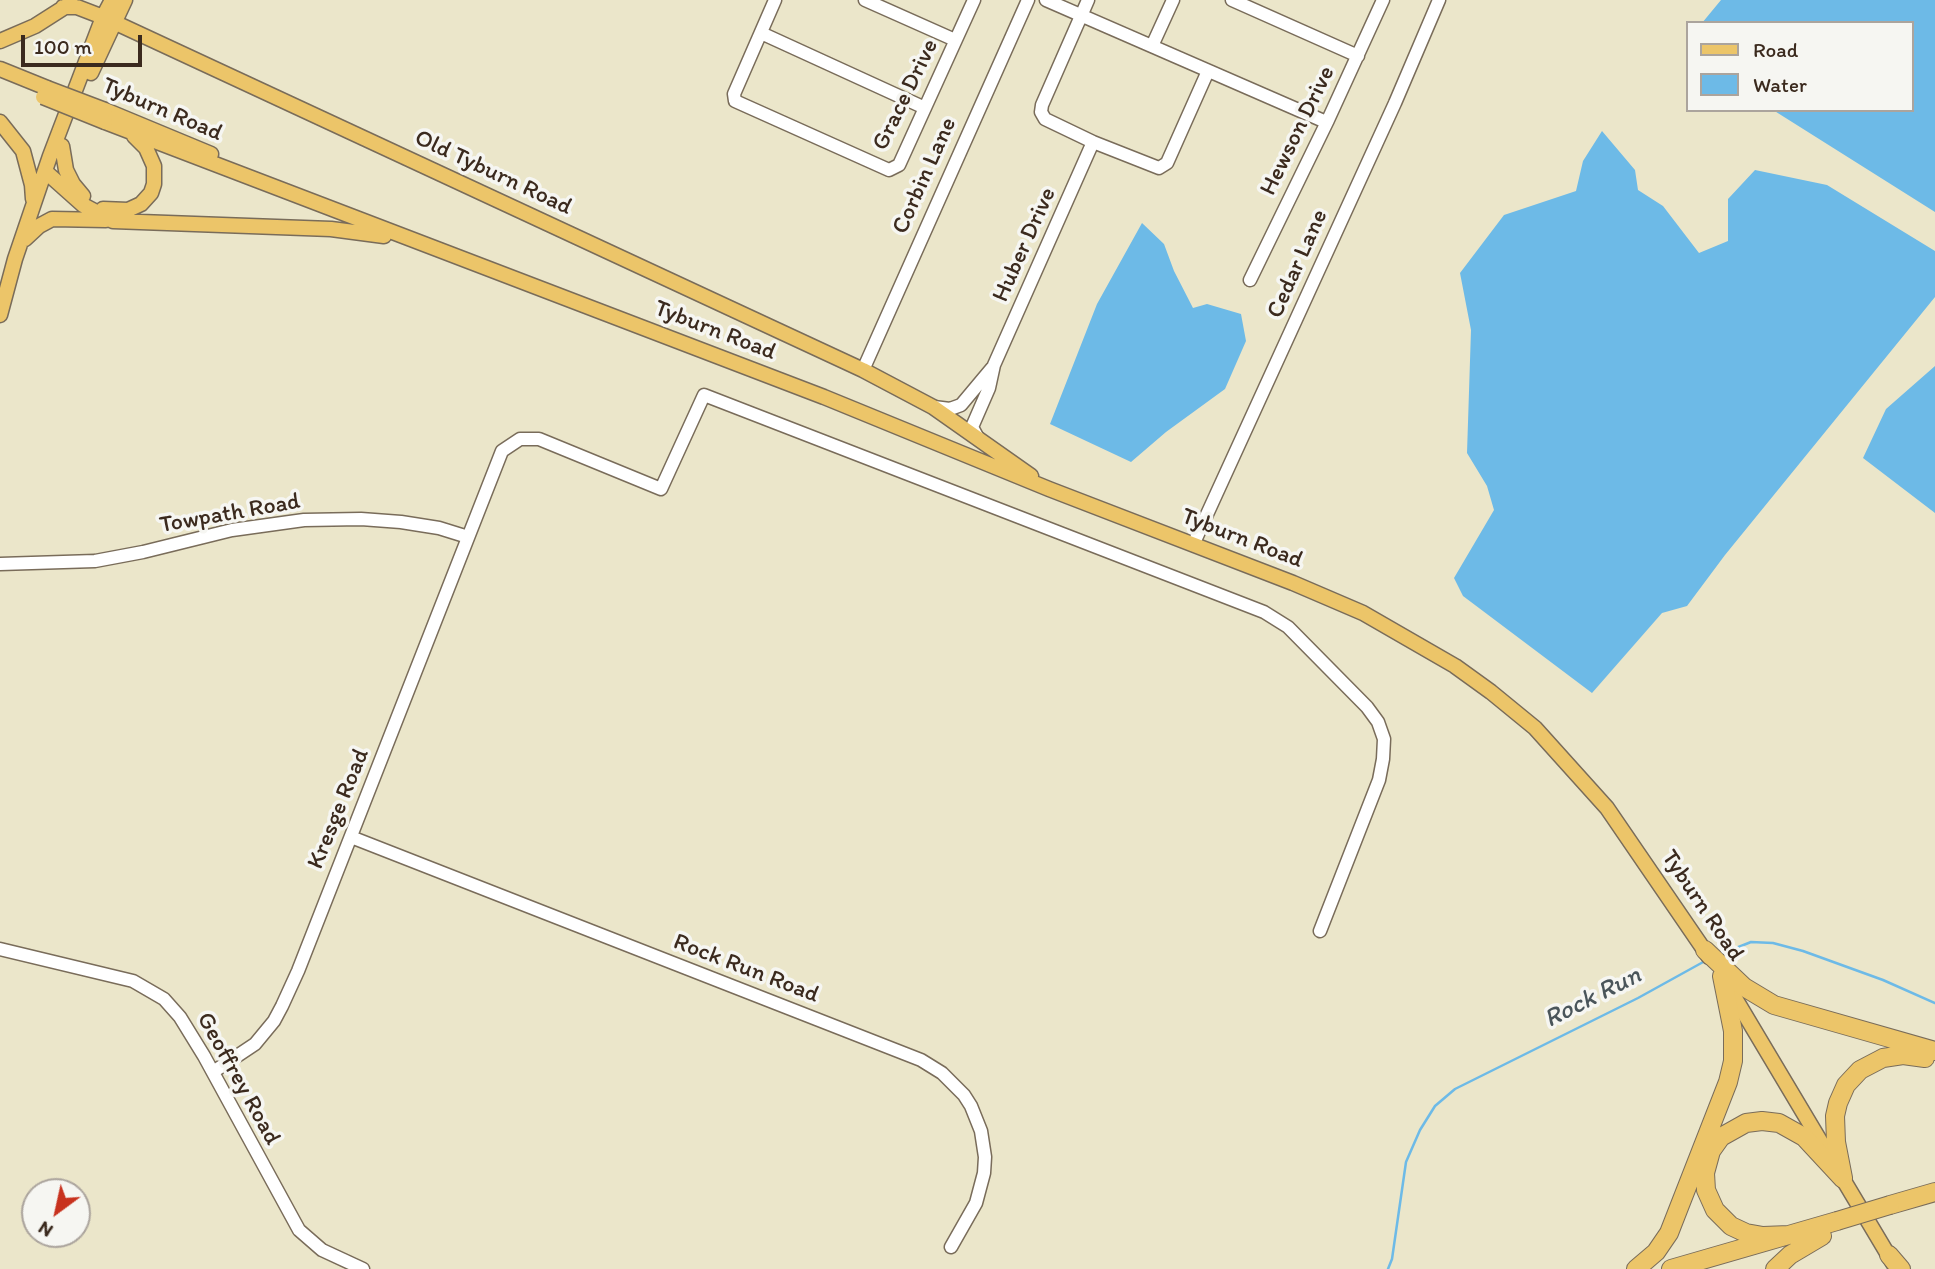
<!DOCTYPE html>
<style>
body{margin:0}
#map{position:relative;width:1935px;height:1269px;overflow:hidden;background:#ebe6ca;font-family:Itim,sans-serif}
canvas{display:block}
.legend{position:absolute;left:1686px;top:21px;width:228px;height:91px;box-sizing:border-box;background:#f6f6f2;border:2px solid #aba49d;margin:0;padding:9px 12px;list-style:none;font-size:21px;color:#3b2a1e}
.legend li{display:flex;align-items:center;gap:14px;height:35px}
.legend b{width:35px;border:2px solid #aba49d}
.north{position:absolute;left:21px;top:1178px;width:70px;height:70px;box-sizing:border-box;background:#f6f6f2;border:2px solid #aba49d;border-radius:50%;rotate:213deg;font-size:19px;font-weight:700;line-height:28px;text-align:center;color:#3b2a1e}
.north::after{content:'';display:block;margin:auto;width:24px;height:32px;background:#c8321e;clip-path:polygon(50% 0,100% 100%,50% 72%,0 100%)}
.scale{position:absolute;left:21px;top:35px;width:121px;height:32px;box-sizing:border-box;border:4px solid #3b2a1e;border-top:0;padding-left:9px;font-size:21px;line-height:24px;white-space:nowrap;color:#3b2a1e;-webkit-text-stroke:5px #f6f6f2;paint-order:stroke}
</style>
<div id="map">
<canvas width="1935" height="1269"></canvas>
<ul class="legend">
<li><b style="height:9px;background:#ecc569"></b>Road</li>
<li><b style="height:19px;background:#6dbae7"></b>Water</li>
</ul>
<div class="north">N</div>
<div class="scale">100 m</div>
</div>
<script>
const g = document.querySelector('canvas').getContext('2d');
g.lineJoin = 'round';
function paint(path, color) { g.fillStyle = color; g.fill(path, 'evenodd'); }
const shape = rows => new Path2D(rows.map(r => 'M' + r).join(''));
function strokePath(path, color, width, dash) { g.strokeStyle = color; g.lineWidth = width; g.lineCap = dash ? 'butt' : 'round'; g.setLineDash(dash || []); g.stroke(path); }
function label(font, color, halo, rows, align = 'center') {
  g.font = font + ' Itim,sans-serif'; g.lineWidth = 7; g.setLineDash([]); g.textBaseline = 'middle'; g.strokeStyle = halo; g.fillStyle = color; for (const [text, x, y, turn = 0] of rows) {
    g.save(); g.translate(x, y); g.rotate((+turn || 0) * Math.PI / 180); g.textAlign = isNaN(turn) ? turn : align; if (halo) g.strokeText(text, 0, 0); g.fillText(text, 0, 0); g.restore();
  }
}
paint(shape([
 [1721,0,1935,0,1935,212,1773,110,1912,110,1912,23,1702,23],
 [1602,131,1635,170,1638,190,1663,206,1699,253,1728,241,1728,199,1755,170,1827,185,1935,251,1935,297,1725,555,1687,606,1662,613,1592,693,1463,596,1454,578,1494,510,1487,486,1467,453,1471,330,1460,273,1504,215,1576,191,1583,161],
 [1142,223,1164,244,1174,271,1193,308,1207,304,1241,314,1246,341,1225,389,1166,432,1131,462,1050,424,1097,304],
 [1935,366,1935,513,1863,458,1886,409]
]), '#6dbae7');
strokePath(shape([
 [1721,954,1751,942,1773,943,1803,951,1883,980,1935,1003],
 [1388,1269,1392,1259,1406,1162,1420,1130,1435,1106,1455,1089,1638,998,1705,961]
]), '#6dbae7', 2.5);
const minor = shape([
 [775,0,734,94,735,101,889,170,899,165,974,0],
 [865,0,955,40],
 [1046,0,1326,122],
 [1088,0,1042,105,1041,112,1045,119,1093,142,1159,168,1167,163,1208,71],
 [1232,0,1358,56],
 [761,33,925,108],
 [1152,46,1173,0],
 [1250,280,1328,120,1383,0],
 [863,370,1028,0],
 [934,407,950,409,961,405,992,368],
 [978,438,972,427,989,388,994,365,1093,142],
 [1193,545,1395,103,1439,0],
 [0,564,95,561,143,552,232,530,304,520,361,519,401,522,439,528,468,537],
 [351,837,921,1060,942,1073,964,1095,971,1106,981,1131,985,1157,984,1173,976,1203,951,1247],
 [0,949,133,981,164,999,180,1017,204,1056,299,1230,322,1250,363,1269],
 [213,1072,255,1044,274,1021,282,1006,298,971,502,451,520,439,539,439,661,489,704,395,1264,612,1288,627,1367,707,1378,722,1384,739,1383,759,1379,780,1320,931]
]);
const major = shape([
 [63,7,77,7,103,17,863,370,933,407,1031,476],
 [0,41,35,26,71,3],
 [0,69,47,88],
 [91,73,125,0],
 [105,110,211,154],
 [0,122,23,151,32,185,33,199],
 [105,122,824,397,1049,489,1293,583,1363,613,1455,666,1491,692,1535,728,1607,808,1709,957],
 [62,146,66,170,73,184,83,196],
 [46,172,83,205,113,221,331,229,384,236],
 [103,209,128,210,141,204,151,193,154,184,154,166,146,148,134,136],
 [25,239,39,226,52,219,106,220],
 [0,315,15,259,50,156,103,17,112,0],
 [1726,983,1893,1263]
]);
const highway = shape([
 [1705,950,1744,987,1774,1005,1935,1051],
 [1843,1178,1836,1142,1835,1116,1838,1103,1846,1085,1860,1070,1883,1058,1903,1055,1925,1058],
 [1890,1205,1935,1192],
 [1789,1235,1763,1236,1746,1233,1731,1226,1715,1210,1706,1190,1705,1173,1711,1151,1721,1137,1746,1123,1762,1121,1779,1123,1804,1137,1843,1179],
 [1889,1255,1901,1269],
 [1636,1269,1656,1252,1669,1233,1728,1082,1733,1061,1733,1031,1722,976],
 [1671,1269,1837,1221],
 [1775,1269,1790,1255,1822,1236]
]);
strokePath(minor, '#796c5a', 15);
strokePath(major, '#796c5a', 17);
strokePath(highway, '#796c5a', 20);
strokePath(minor, '#fff', 12);
strokePath(major, '#ecc569', 14);
strokePath(highway, '#ecc569', 18);
const majorBridge = shape([
 [47,88,105,110],
 [43,97,105,122]
]);
const highwayBridge = shape([
 [1837,1221,1890,1205]
]);
strokePath(majorBridge, '#796c5a', 17, []);
strokePath(highwayBridge, '#796c5a', 20, []);
strokePath(majorBridge, '#ecc569', 14);
strokePath(highwayBridge, '#ecc569', 18);
label('24px', '#3b2a1e', '#f6f6f2', [
 ["Grace Drive",906,95,-64],
 ["Tyburn Road",162,110,23],
 ["Hewson Drive",1298,131,-64],
 ["Old Tyburn Road",493,173,25],
 ["Corbin Lane",925,176,-66],
 ["Huber Drive",1025,245,-66],
 ["Cedar Lane",1298,264,-66],
 ["Tyburn Road",715,331,21],
 ["Towpath Road",230,514,-10],
 ["Tyburn Road",1242,539,21],
 ["Kresge Road",339,809,-68],
 ["Tyburn Road",1702,906,56],
 ["Rock Run Road",746,969,21],
 ["Geoffrey Road",238,1079,61]
]);
label('italic 26px', '#4a555a', '#f6f6f2', [
 ["Rock Run",1593,998,-27]
]);
</script>
